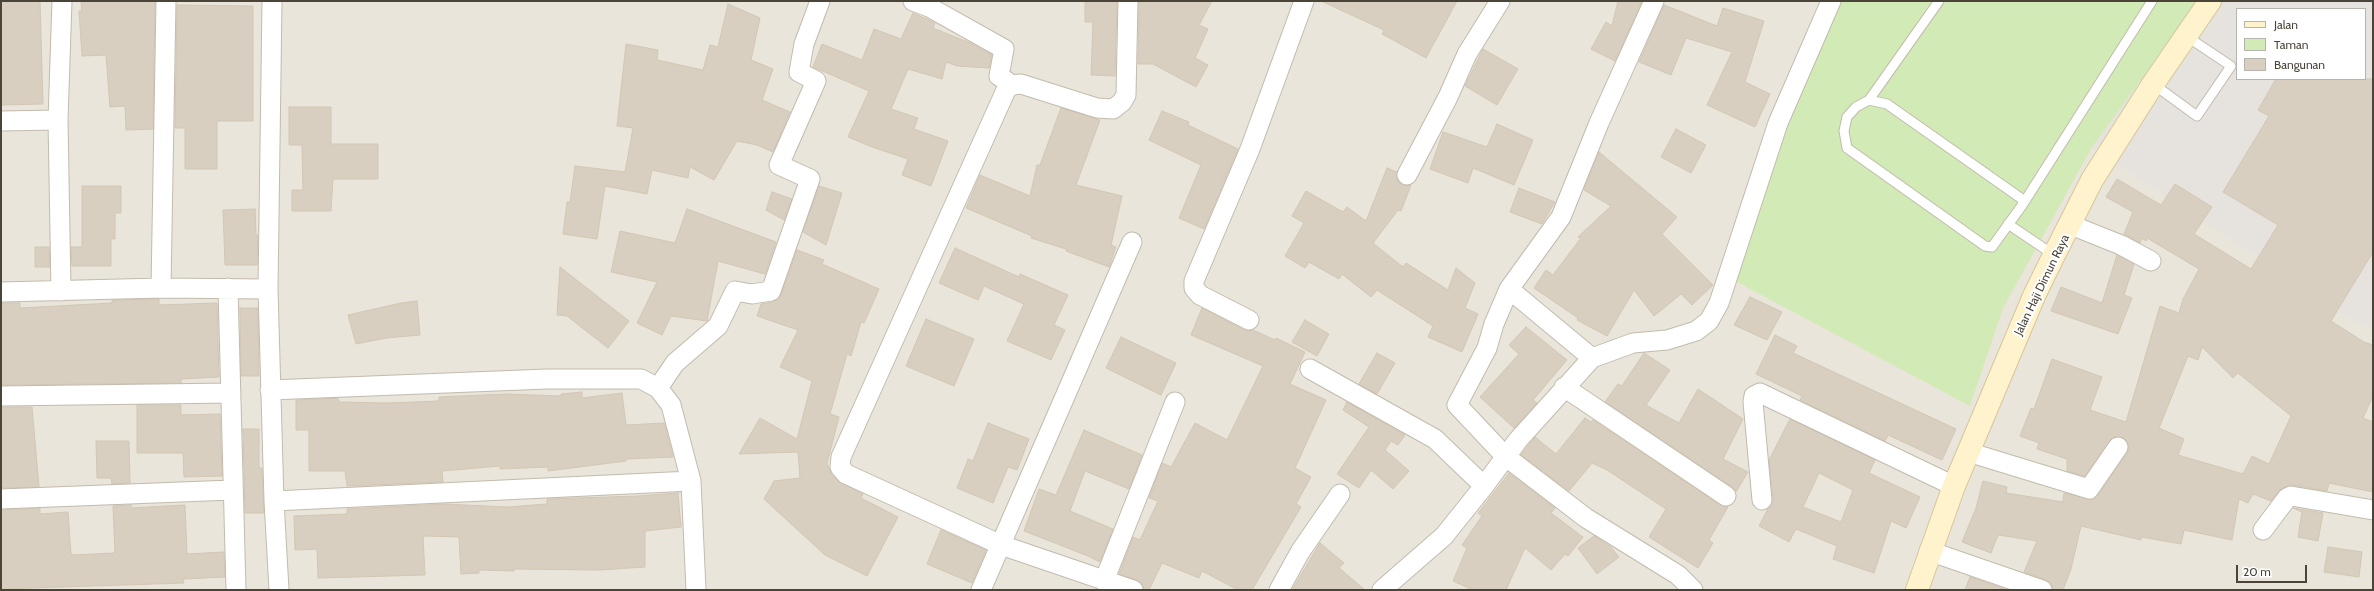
<!DOCTYPE html>
<style>
body{margin:0}
#map{position:relative;width:2374px;height:591px;overflow:hidden;background:#f6f3ec;font-family:Cabin,sans-serif}
canvas{display:block}
.frame{position:absolute;inset:0;border:2px solid #4b4439;pointer-events:none}
.legend{position:absolute;left:2236px;top:8px;width:130px;height:72px;box-sizing:border-box;background:#fff;border:1px solid #b7b4b0;margin:0;padding:5px 7px;list-style:none;font-size:12px;color:#4b4439}
.legend li{display:flex;align-items:center;gap:8px;height:20px}
.legend b{width:20px;border:1px solid #b7b4b0}
.scale{position:absolute;left:2236px;top:565px;width:71px;height:18px;box-sizing:border-box;border:2px solid #4b4439;border-top:0;padding-left:5px;font-size:12px;line-height:14px;white-space:nowrap;color:#4b4439;-webkit-text-stroke:3px #fff;paint-order:stroke}
</style>
<div id="map">
<canvas width="2374" height="591"></canvas>
<div class="frame"></div>
<ul class="legend">
<li><b style="height:5px;background:#fff3cd"></b>Jalan</li>
<li><b style="height:11px;background:#d2eab5"></b>Taman</li>
<li><b style="height:11px;background:#d8cfc1"></b>Bangunan</li>
</ul>
<div class="scale">20 m</div>
</div>
<script>
const g = document.querySelector('canvas').getContext('2d');
g.lineJoin = 'round';
function paint(path, color) { g.fillStyle = color; g.fill(path, 'evenodd'); }
const shape = rows => new Path2D(rows.map(r => 'M' + r).join(''));
function strokePath(path, color, width, dash) { g.strokeStyle = color; g.lineWidth = width; g.lineCap = dash ? 'butt' : 'round'; g.setLineDash(dash || []); g.stroke(path); }
function label(font, color, halo, rows, align = 'center') {
  g.font = font + ' Cabin,sans-serif'; g.lineWidth = 4; g.setLineDash([]); g.textBaseline = 'middle'; g.strokeStyle = halo; g.fillStyle = color; for (const [text, x, y, turn = 0] of rows) {
    g.save(); g.translate(x, y); g.rotate((+turn || 0) * Math.PI / 180); g.textAlign = isNaN(turn) ? turn : align; if (halo) g.strokeText(text, 0, 0); g.fillText(text, 0, 0); g.restore();
  }
}
paint(shape([
 [1,1,2373,1,2373,590,1,590],
 [2237,9,2365,9,2365,79,2237,79]
]), '#eae5da');
paint(shape([
 [2198,1,2373,1,2373,328,2350,319,2092,147],
 [2237,9,2365,9,2365,79,2237,79]
]), '#e6e2dd');
paint(shape([
 [1828,1,2198,1,2092,147,2003,308,1970,406,1737,282,1777,131]
]), '#d2eab5');
const building = shape([
 [1,1,40,1,43,104,1,105,1,1],
 [81,1,155,1,153,129,126,130,125,106,110,107,106,55,82,56,79,11,82,11,81,1],
 [1085,1,1117,1,1115,76,1091,75,1093,22,1085,22,1085,1],
 [1139,1,1212,1,1199,25,1208,29,1195,58,1208,65,1196,87,1153,64,1138,64,1139,1],
 [1321,1,1457,1,1426,58,1382,34,1384,30,1321,1],
 [1618,1,1642,1,1615,61,1591,49,1606,22,1612,26,1618,1],
 [728,4,760,18,751,60,773,69,762,100,790,112,773,152,757,145,737,141,714,180,690,167,688,178,652,170,647,194,605,186,597,239,563,234,567,202,570,202,575,166,625,172,633,128,617,126,626,44,658,50,657,60,703,70,710,45,718,47,728,4],
 [177,5,253,6,253,121,217,121,217,169,185,169,185,128,175,128,177,5],
 [1664,5,1717,26,1723,8,1764,21,1745,82,1770,94,1755,127,1707,105,1732,52,1686,38,1671,75,1639,62,1664,5],
 [913,13,935,23,933,28,970,43,992,55,989,68,957,66,946,62,942,79,908,69,891,109,918,118,914,129,948,141,931,186,902,175,908,159,872,147,848,137,869,91,813,67,822,44,862,60,874,29,901,39,913,13],
 [1483,49,1518,69,1497,105,1465,86,1483,49],
 [2276,79,2373,79,2373,252,2331,321,2364,342,2373,345,2373,396,2363,418,2373,422,2373,492,2329,483,2327,491,2292,485,2282,488,2271,501,2253,494,2248,503,2239,499,2232,540,2184,530,2181,544,2141,537,2141,540,2081,526,2071,569,2063,590,2053,590,2051,583,2046,580,2024,572,2037,541,1998,535,1991,553,1962,542,1976,508,1983,481,2007,487,2006,493,2063,502,2064,493,2092,499,2098,495,2127,453,2129,448,2125,438,2113,437,2085,476,2067,471,2067,459,2037,449,2039,443,2020,436,2031,408,2034,409,2052,359,2102,377,2090,410,2126,422,2160,306,2179,313,2183,299,2199,269,2147,238,2146,241,2142,238,2140,243,2124,234,2133,212,2106,197,2117,179,2161,205,2175,184,2212,207,2194,234,2251,269,2278,225,2223,192,2269,116,2258,110,2276,79],
 [2202,347,2233,378,2238,373,2291,416,2269,464,2252,456,2243,474,2178,455,2184,439,2159,428,2188,356,2198,360,2202,347],
 [289,107,331,107,331,144,378,144,378,179,333,179,331,211,292,211,292,190,303,190,302,145,289,145,289,107],
 [1061,108,1100,120,1076,185,1122,196,1111,245,1116,247,1109,267,1066,251,1066,249,1031,238,1032,236,966,208,980,175,1030,196,1037,165,1040,165,1061,108],
 [1162,111,1189,122,1188,125,1238,149,1204,229,1179,218,1201,165,1149,140,1162,111],
 [1497,124,1533,140,1514,185,1473,168,1468,183,1430,169,1443,132,1487,147,1497,124],
 [1676,129,1706,145,1691,173,1661,157,1676,129],
 [1599,152,1677,217,1662,234,1713,285,1692,305,1681,294,1654,316,1634,290,1607,336,1577,320,1578,318,1534,288,1546,270,1553,275,1581,238,1578,237,1611,206,1584,190,1599,152],
 [1387,168,1397,172,1398,181,1402,185,1411,185,1401,211,1398,210,1373,243,1403,267,1406,263,1448,290,1456,268,1475,283,1465,308,1478,314,1462,352,1428,337,1433,326,1377,290,1371,297,1342,274,1339,279,1309,262,1305,268,1285,256,1304,223,1292,216,1306,191,1343,212,1347,207,1366,221,1387,168],
 [82,186,121,186,121,213,115,213,115,239,111,239,111,266,72,266,71,247,82,247,82,186],
 [819,186,842,193,826,245,803,232,819,186],
 [1519,188,1555,202,1542,224,1510,212,1519,188],
 [772,192,792,199,784,220,766,210,772,192],
 [255,209,256,235,258,235,257,265,225,265,223,210,255,209],
 [687,209,776,242,765,274,718,261,707,321,671,316,662,335,637,323,657,282,611,272,620,231,675,243,687,209],
 [35,247,49,247,50,267,35,267,35,247],
 [955,248,1019,277,1020,274,1068,295,1054,325,1065,330,1051,360,1007,341,1024,304,984,286,978,300,939,283,955,248],
 [797,250,824,260,822,264,879,289,864,323,861,322,851,356,847,354,830,414,839,417,827,463,831,474,838,481,863,494,861,498,898,517,867,576,825,555,764,499,774,481,800,478,798,452,739,454,760,418,797,439,812,381,780,367,798,330,757,316,761,304,773,302,781,295,797,250],
 [2117,255,2134,264,2124,295,2132,298,2118,334,2051,311,2061,287,2102,303,2117,255],
 [560,267,629,321,608,348,567,316,557,315,560,267],
 [1750,297,1782,312,1767,340,1734,325,1750,297],
 [159,299,159,305,217,303,219,377,181,379,181,383,1,385,1,303,20,303,20,308,112,303,112,300,159,299],
 [417,301,420,335,386,338,356,344,348,315,401,303,417,301],
 [240,308,258,308,259,376,241,376,240,308],
 [1202,308,1244,330,1253,330,1275,340,1276,338,1305,352,1290,384,1326,400,1295,468,1311,477,1296,504,1301,507,1252,590,1238,590,1202,571,1199,578,1162,563,1149,590,1144,590,1142,583,1137,580,1119,574,1133,537,1140,540,1158,501,1149,498,1162,463,1171,467,1195,423,1227,440,1263,366,1191,335,1202,308],
 [926,319,974,339,954,386,906,366,926,319],
 [1305,320,1329,334,1317,356,1292,342,1305,320],
 [1526,327,1567,360,1533,400,1537,403,1514,428,1480,397,1519,354,1509,345,1526,327],
 [1775,335,1797,346,1793,353,1956,429,1942,460,1888,435,1885,441,1800,400,1802,396,1756,374,1775,335],
 [1121,337,1176,363,1161,395,1106,368,1121,337],
 [1377,353,1395,363,1377,394,1359,384,1377,353],
 [1644,353,1670,370,1646,405,1679,423,1698,389,1743,419,1723,459,1748,472,1736,492,1732,487,1605,402,1618,384,1622,386,1644,353],
 [582,392,582,398,622,393,626,425,664,423,673,457,626,459,626,461,548,471,548,467,500,469,500,466,442,471,443,482,347,486,345,471,309,471,309,430,296,430,296,400,338,398,339,402,386,403,439,401,439,397,507,394,561,396,561,394,582,392],
 [1347,402,1405,435,1398,445,1391,441,1385,450,1409,471,1393,489,1371,470,1359,488,1337,474,1369,427,1343,410,1347,402],
 [137,405,181,405,181,415,220,414,222,476,184,477,183,453,137,453,137,405],
 [1,407,32,407,39,487,1,488,1,407],
 [1585,418,1591,422,1593,420,1720,505,1728,507,1709,540,1713,543,1698,568,1649,537,1666,509,1607,470,1592,463,1569,491,1521,455,1535,437,1556,454,1585,418],
 [1790,419,1875,460,1869,473,1920,497,1906,528,1891,521,1874,573,1833,559,1837,546,1796,529,1789,542,1759,526,1773,499,1769,460,1790,419],
 [1819,473,1853,490,1841,522,1803,507,1819,473],
 [988,423,1029,439,1017,470,1008,467,993,503,957,488,968,459,973,461,988,423],
 [243,429,259,429,259,468,262,468,264,513,245,513,243,429],
 [1084,430,1142,455,1129,489,1085,471,1070,511,1113,529,1100,562,1088,556,1024,531,1039,489,1056,495,1084,430],
 [96,441,129,441,130,483,112,484,111,478,97,478,96,441],
 [1509,473,1555,508,1551,513,1583,537,1568,556,1565,554,1551,570,1525,548,1506,590,1473,590,1453,581,1467,548,1462,545,1482,516,1478,513,1509,473],
 [678,493,681,527,645,531,645,567,600,570,514,569,514,571,479,570,479,573,461,574,459,537,423,536,425,575,318,578,317,549,295,550,294,516,347,514,347,509,444,504,507,507,547,504,547,499,638,496,678,493],
 [131,505,131,508,185,505,187,554,224,552,225,577,183,579,184,583,1,589,1,510,40,508,40,514,68,512,71,555,115,553,113,506,131,505],
 [2293,508,2323,513,2318,541,2298,537,2302,512,2293,508],
 [941,530,986,550,972,583,927,564,941,530],
 [1594,536,1611,547,1619,557,1597,574,1578,548,1594,536],
 [1320,543,1344,563,1339,568,1365,590,1292,590,1320,543],
 [2328,547,2362,552,2359,577,2324,572,2328,547],
 [1970,577,2008,590,1965,590,1970,577]
]);
paint(building, '#d8cfc1');
strokePath(building, '#d3c7b4', 1);
const lane = shape([
 [2153,84,2197,116,2231,66,2186,36],
 [1869,100,1887,104,2022,199,2023,204,1992,247,1985,246,1847,148,1844,131,1847,117,1856,107,1869,100],
 [1869,100,1939,1],
 [2023,204,2152,1],
 [2008,224,2054,255]
]);
const street = shape([
 [272,1,268,289,274,501,279,590],
 [913,1,929,7,1004,49,999,76,1012,85],
 [1128,1,1126,95,1122,102,1113,109,1097,108,1021,84,1012,85,1006,90,841,457,840,467,846,474,1001,545,1133,590],
 [1654,1,1599,123,1561,217,1509,289,1494,324,1487,348,1457,405,1505,456,1586,518,1678,575,1693,590],
 [1,121,58,120],
 [1407,175,1448,97,1467,54,1500,1],
 [2071,225,2121,245,2151,261],
 [161,288,166,1],
 [228,288,236,590],
 [1509,289,1592,358],
 [61,291,58,120,62,1],
 [1,292,161,288,268,289],
 [1249,320,1200,295,1194,288,1194,281,1250,149,1304,1],
 [1310,369,1435,439,1484,486],
 [1564,387,1726,496],
 [658,388,675,363,718,326,735,291,752,294,771,291,810,179,779,165,816,81,799,72,804,44,820,1],
 [270,390,547,379,641,379,658,388,671,405,691,481,696,590],
 [1,396,231,393],
 [1968,452,2089,489,2118,447],
 [1,499,232,490],
 [1762,500,1753,402,1754,396,1760,393,1954,486],
 [274,501,691,481],
 [2263,530,2287,498,2291,496,2373,510],
 [1929,551,2042,590],
 [1104,581,1175,402],
 [981,590,1132,242],
 [1279,590,1300,552,1340,494],
 [1382,590,1444,536,1484,486,1518,440,1592,358,1633,343,1667,340,1696,331,1709,321,1719,303,1778,123,1831,1]
]);
const secondary = shape([
 [1917,590,1954,486,2034,296,2054,255,2092,180,2153,84,2210,1]
]);
strokePath(lane, '#c2bbae', 11);
strokePath(street, '#c2bbae', 21);
strokePath(secondary, '#d6c79b', 24);
strokePath(lane, '#fff', 9);
strokePath(street, '#fff', 19);
strokePath(secondary, '#fff3cd', 22);
label('12px', '#4b4439', '#fff', [
 ["Jalan Haji Dimun Raya",2042,285,-64]
]);
</script>
